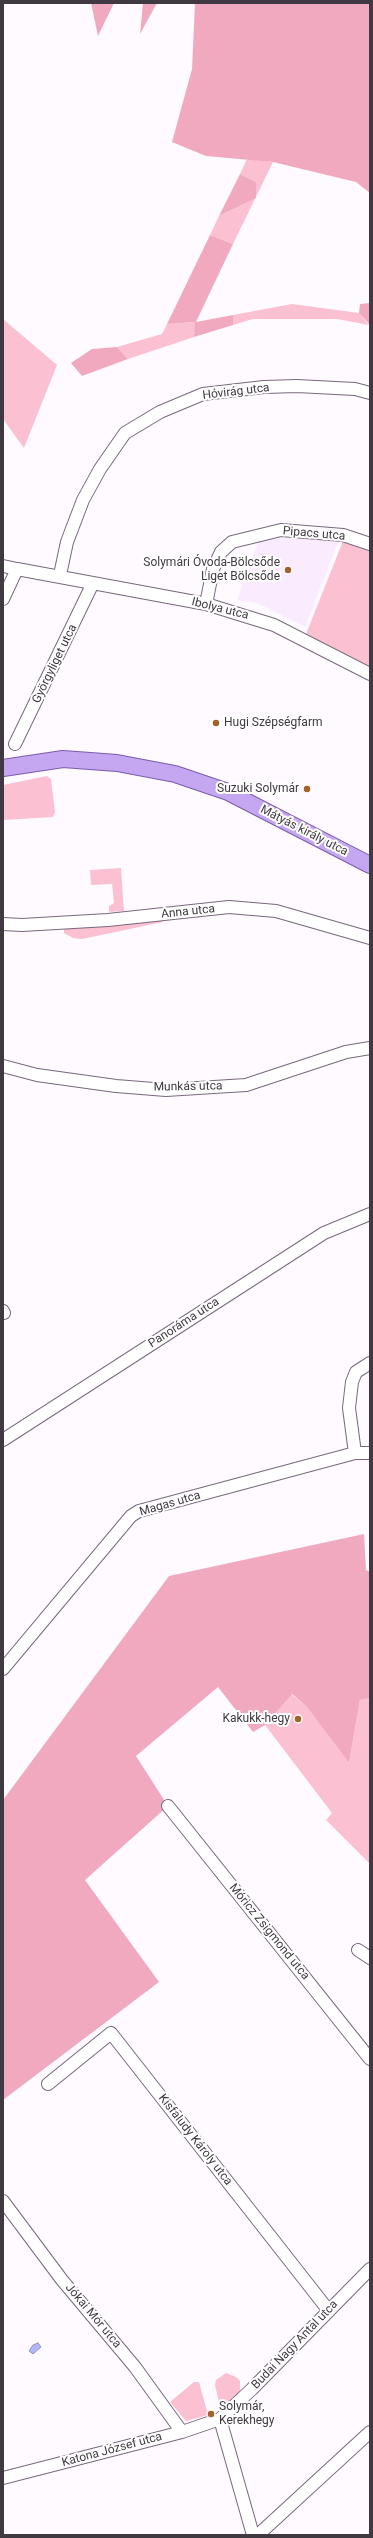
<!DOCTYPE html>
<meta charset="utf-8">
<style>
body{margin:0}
#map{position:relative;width:373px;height:2538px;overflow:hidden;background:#fefaff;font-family:Roboto,sans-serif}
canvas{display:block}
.frame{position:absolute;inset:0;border:4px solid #403942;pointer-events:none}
</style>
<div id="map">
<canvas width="373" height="2538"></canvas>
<div class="frame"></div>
</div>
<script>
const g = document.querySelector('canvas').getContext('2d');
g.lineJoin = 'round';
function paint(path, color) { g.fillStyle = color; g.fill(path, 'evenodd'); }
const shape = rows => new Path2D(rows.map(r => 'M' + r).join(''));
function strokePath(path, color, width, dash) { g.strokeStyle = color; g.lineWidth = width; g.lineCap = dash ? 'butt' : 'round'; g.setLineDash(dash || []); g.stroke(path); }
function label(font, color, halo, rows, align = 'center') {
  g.font = font + ' Roboto,sans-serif'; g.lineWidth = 4; g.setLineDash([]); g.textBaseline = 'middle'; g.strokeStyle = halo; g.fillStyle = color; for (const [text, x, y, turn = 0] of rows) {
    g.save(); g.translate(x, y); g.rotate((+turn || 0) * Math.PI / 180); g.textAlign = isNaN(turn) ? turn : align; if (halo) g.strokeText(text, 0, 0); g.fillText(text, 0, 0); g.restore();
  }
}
paint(shape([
 [304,537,339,540,305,627,257,603,237,600,259,540]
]), '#faecfe');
paint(shape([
 [247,159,273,162,233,244,210,235,219,216,256,198,256,182,240,174],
 [292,304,359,313,369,325,337,319,253,319,233,325,233,315],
 [3,319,57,365,24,448,3,419],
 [196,322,194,337,128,359,117,347,162,334,167,324],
 [343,541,370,549,370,667,306,634],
 [47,776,51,779,55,812,53,817,3,820,3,785],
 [121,868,124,911,109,912,109,906,114,903,112,884,91,885,90,870],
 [161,919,163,922,82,939,73,938,64,933,64,929,73,927,105,927],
 [291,1694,306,1706,349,1763,360,1700,370,1698,370,1864,326,1820,332,1813,265,1725],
 [226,2373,236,2377,240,2381,240,2392,221,2411,215,2385,216,2380],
 [194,2382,199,2382,208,2415,186,2421,170,2402]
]), '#fbc0d2');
paint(shape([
 [91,3,114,3,98,36],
 [143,3,157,3,140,34],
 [195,3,370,3,370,193,356,182,273,162,206,156,172,142,192,69],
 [240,174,256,182,256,198,219,216],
 [210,235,233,244,196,322,233,315,233,325,194,337,195,322,167,324],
 [370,303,370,325,359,313,360,304],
 [117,347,128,359,82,376,71,363,92,349],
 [364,1534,366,1570,370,1572,370,1698,360,1700,349,1763,306,1706,292,1694,265,1725,253,1732,218,1687,136,1756,168,1806,85,1880,159,1982,3,2100,3,1800,169,1576]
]), '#f1a9c0');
const water = shape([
 [38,2343,41,2347,33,2354,29,2351,33,2345,38,2343]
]);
paint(water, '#b1b7f6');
strokePath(water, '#8f91c0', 1);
const minor = shape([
 [3,566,17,569],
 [60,575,67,542,83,500,100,469,125,433,160,412,203,394,264,387,297,386,355,389,370,393],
 [3,599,17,569,206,604,274,625,370,674],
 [206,604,213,569,221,552,232,542,281,530,343,535,370,544],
 [15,744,93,583],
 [3,924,22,925,108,920,229,907,276,911,370,938],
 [3,1066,37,1075,116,1086,166,1090,246,1085,346,1052,370,1048],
 [3,1311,4,1313],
 [3,1440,324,1233,370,1214],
 [355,1453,349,1408,352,1382,356,1372,370,1363],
 [3,1669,131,1516,139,1511,355,1453,370,1453],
 [168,1806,370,2059],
 [358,1950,370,1958],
 [48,2084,111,2033,329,2311],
 [3,2201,62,2280,135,2367,182,2432],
 [220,2419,253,2535],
 [3,2478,182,2432,220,2419,252,2389,370,2269],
 [258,2535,370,2432]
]);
const major = shape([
 [3,768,63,759,117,763,175,774,228,792,370,865]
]);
strokePath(minor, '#78687d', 14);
strokePath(major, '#7c5bad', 18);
strokePath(minor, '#fff', 12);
strokePath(major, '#c4a7f0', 16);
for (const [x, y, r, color] of [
 [288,570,4,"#a2622c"],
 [216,723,4,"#a2622c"],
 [307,789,4,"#a2622c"],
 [298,1719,4,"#a2622c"],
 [211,2414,4,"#a2622c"]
]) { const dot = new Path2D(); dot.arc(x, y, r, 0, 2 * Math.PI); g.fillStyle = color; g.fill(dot); strokePath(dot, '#fff', 1.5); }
label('12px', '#403942', '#fff', [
 ["Hóvirág utca",236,392,-7],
 ["Pipacs utca",314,534,5],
 ["Ibolya utca",220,609,14],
 ["Györgyliget utca",55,664,-64],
 ["Mátyás király utca",304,831,27],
 ["Anna utca",188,912,-6],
 ["Munkás utca",188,1087,-1],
 ["Panoráma utca",184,1323,-33],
 ["Magas utca",170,1504,-16],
 ["Móricz Zsigmond utca",269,1932,51],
 ["Kisfaludy Károly utca",195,2140,52],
 ["Jókai Mór utca",93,2316,50],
 ["Budai Nagy Antal utca",295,2345,-46],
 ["Katona József utca",112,2450,-15]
]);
label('12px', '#403942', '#fff', [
 ["Solymári Óvoda-Bölcsőde",280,563],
 ["Liget Bölcsőde",280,577],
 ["Hugi Szépségfarm",224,723,"left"],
 ["Suzuki Solymár",299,789],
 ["Kakukk-hegy",290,1719],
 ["Solymár,",219,2407,"left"],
 ["Kerekhegy",219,2421,"left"]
], 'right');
</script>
